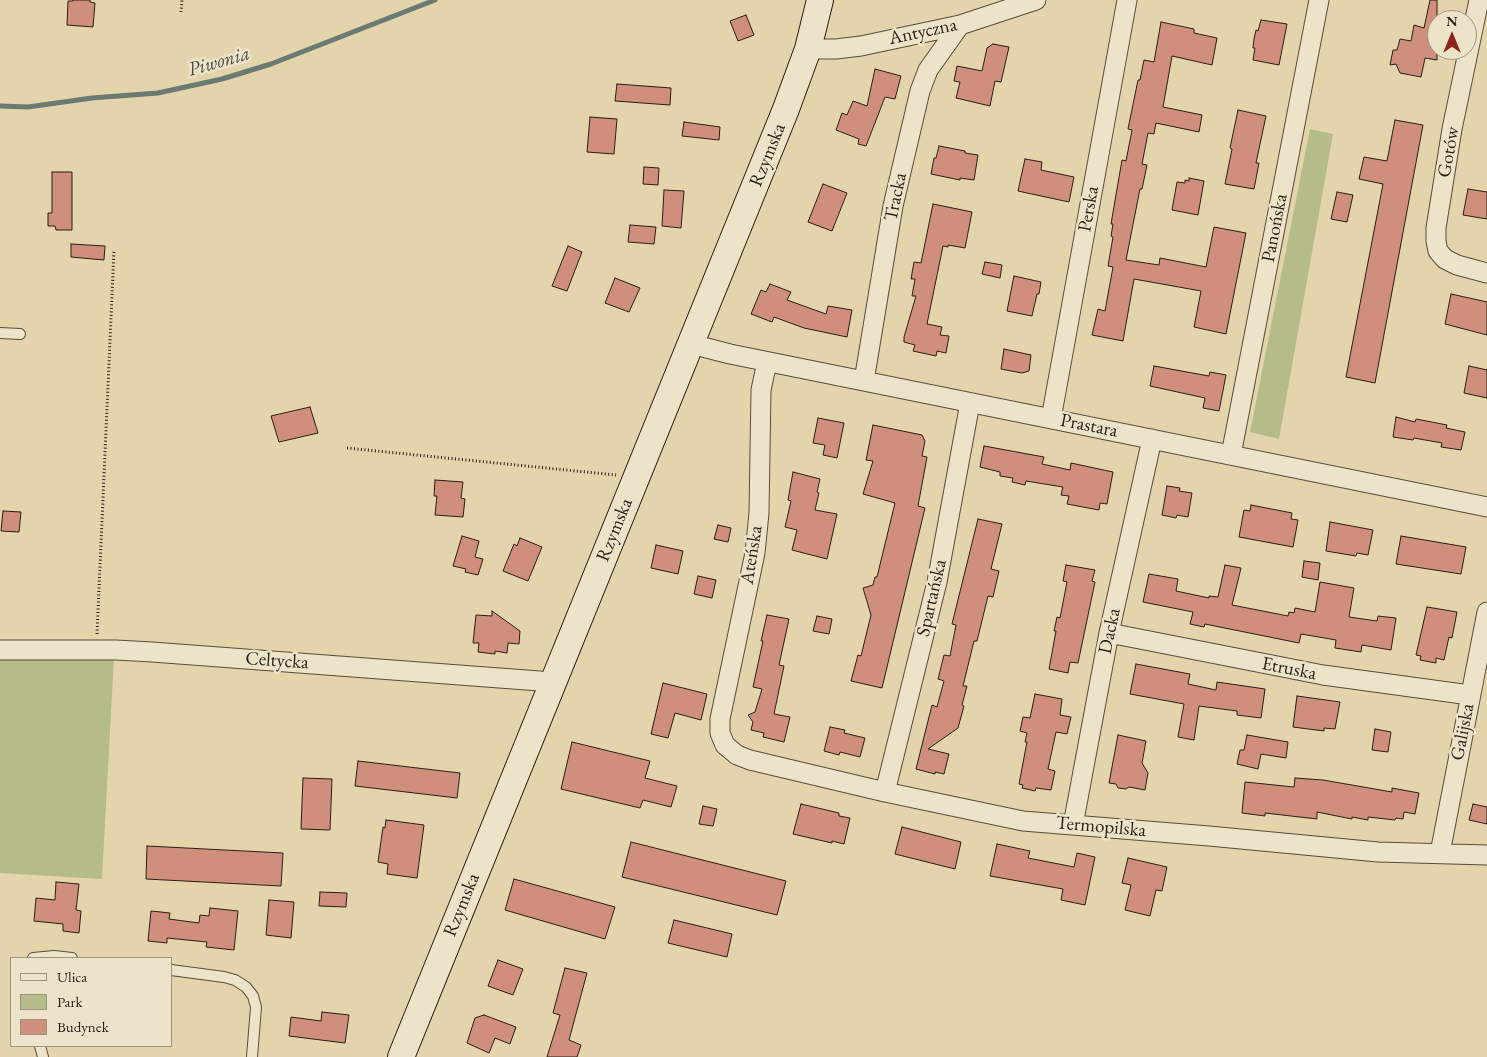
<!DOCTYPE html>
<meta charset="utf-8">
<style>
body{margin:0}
#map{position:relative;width:1487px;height:1057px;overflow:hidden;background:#e4d4ac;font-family:"EB Garamond",serif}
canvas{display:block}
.legend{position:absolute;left:10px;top:957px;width:162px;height:90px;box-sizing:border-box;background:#ede3c9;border:1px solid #9e9480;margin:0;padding:6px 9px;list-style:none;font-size:15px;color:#281e13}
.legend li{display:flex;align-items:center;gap:10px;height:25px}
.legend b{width:25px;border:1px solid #9e9480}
.north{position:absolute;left:1427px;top:10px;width:50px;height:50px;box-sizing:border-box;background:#ede3c9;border:1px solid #9e9480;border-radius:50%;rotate:0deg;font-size:14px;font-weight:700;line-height:20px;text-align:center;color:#281e13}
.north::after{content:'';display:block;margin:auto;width:18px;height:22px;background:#8f2418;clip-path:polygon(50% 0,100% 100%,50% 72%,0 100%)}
</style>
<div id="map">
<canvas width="1487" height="1057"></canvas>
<ul class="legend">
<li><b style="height:6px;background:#ede3c9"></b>Ulica</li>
<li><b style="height:14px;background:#b5bc89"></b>Park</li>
<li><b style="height:14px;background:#cf8f7c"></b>Budynek</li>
</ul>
<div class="north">N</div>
</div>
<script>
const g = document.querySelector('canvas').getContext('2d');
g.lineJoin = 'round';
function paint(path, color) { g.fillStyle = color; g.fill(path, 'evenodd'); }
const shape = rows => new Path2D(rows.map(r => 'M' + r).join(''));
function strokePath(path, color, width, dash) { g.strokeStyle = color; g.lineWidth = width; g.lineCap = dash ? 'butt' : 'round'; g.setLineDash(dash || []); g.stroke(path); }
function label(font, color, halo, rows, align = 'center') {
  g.font = font + ' "EB Garamond",serif'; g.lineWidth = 5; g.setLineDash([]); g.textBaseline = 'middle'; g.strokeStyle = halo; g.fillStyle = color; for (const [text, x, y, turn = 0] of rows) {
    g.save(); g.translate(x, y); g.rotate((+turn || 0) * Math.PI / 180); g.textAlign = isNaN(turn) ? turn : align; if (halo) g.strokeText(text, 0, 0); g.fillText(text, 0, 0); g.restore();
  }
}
paint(shape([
 [1310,129,1333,134,1279,439,1250,432],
 [114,657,102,879,0,873,0,660,90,660]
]), '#b5bc89');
strokePath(shape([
 [0,106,28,107,92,98,158,93,222,79,271,64,435,0]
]), '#6b7a72', 5);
const building = shape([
 [73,0,90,0,90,2,95,3,93,27,67,25,68,1,73,1,73,0],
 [1430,0,1437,0,1437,60,1425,58,1421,77,1400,73,1396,64,1390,65,1393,50,1397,50,1400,39,1411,41,1414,25,1424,28,1430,0],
 [746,15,754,35,738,41,730,21,746,15],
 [1261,20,1287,24,1279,65,1253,60,1255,48,1253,48,1254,39,1256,30,1258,31,1261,20],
 [1161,22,1194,29,1194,33,1217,38,1212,65,1172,56,1163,107,1202,115,1199,132,1156,123,1154,134,1148,133,1142,164,1147,165,1142,189,1140,189,1126,260,1159,265,1160,258,1206,267,1214,227,1246,233,1226,334,1194,327,1201,291,1134,279,1123,341,1092,335,1098,309,1105,311,1113,267,1108,266,1113,237,1111,236,1113,224,1111,224,1122,160,1126,161,1132,130,1128,129,1138,80,1140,80,1144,60,1154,62,1161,22],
 [993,44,1009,47,1001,82,995,81,990,106,956,98,960,82,954,81,957,66,982,71,987,48,993,44],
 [875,69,901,76,895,99,885,97,866,146,858,144,859,139,836,130,842,113,847,115,853,101,867,106,875,69],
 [617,84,671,88,670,105,615,101,617,84],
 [1238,110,1266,116,1256,163,1259,163,1254,189,1225,184,1232,149,1230,148,1238,110],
 [590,117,617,119,614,154,587,152,590,117],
 [1395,120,1423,125,1375,383,1346,377,1383,184,1359,179,1364,157,1387,161,1395,120],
 [684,122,720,127,719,140,682,136,684,122],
 [939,146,965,151,965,153,978,155,974,180,960,178,960,180,931,174,934,158,936,158,939,146],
 [1025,159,1042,162,1041,170,1074,177,1069,202,1018,191,1025,159],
 [644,167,659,168,658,185,643,184,644,167],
 [52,172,72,172,72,230,56,230,55,226,48,226,48,213,52,213,52,172],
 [1189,178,1204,181,1198,215,1172,210,1177,182,1185,183,1185,180,1189,181,1189,178],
 [823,184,847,193,832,231,808,222,823,184],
 [1468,189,1487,192,1487,219,1463,215,1468,189],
 [664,190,684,191,681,228,662,226,664,190],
 [1337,192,1353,195,1347,222,1331,219,1337,192],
 [933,204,972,212,965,248,948,245,948,247,943,246,927,324,942,327,940,335,949,336,946,353,937,351,936,356,913,351,915,345,904,342,904,337,916,296,912,296,915,279,911,279,914,262,921,263,933,204],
 [630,225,656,227,654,244,628,242,630,225],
 [71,244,105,246,104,260,71,257,71,244],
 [568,246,582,252,567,291,552,286,568,246],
 [985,262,1002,265,1000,278,982,274,985,262],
 [1014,276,1041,282,1039,294,1037,294,1032,316,1007,311,1014,276],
 [615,278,640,288,629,312,605,303,615,278],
 [770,284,791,292,787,300,826,314,828,306,852,310,847,337,804,328,774,317,772,322,751,314,761,290,766,292,770,284],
 [1451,294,1487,302,1487,335,1445,324,1451,294],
 [1004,349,1031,355,1029,371,1022,373,1001,369,1004,349],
 [1154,366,1209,376,1210,372,1226,375,1219,411,1203,408,1205,398,1150,386,1154,366],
 [1469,366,1487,370,1487,398,1464,393,1469,366],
 [310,407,318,433,279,442,271,416,310,407],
 [1396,417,1415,422,1416,419,1447,425,1446,428,1465,432,1461,450,1441,447,1442,443,1414,438,1413,440,1393,437,1396,417],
 [818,418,844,423,837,458,823,455,825,445,813,443,818,418],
 [873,425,922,435,925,441,922,456,927,457,918,506,925,508,882,688,851,681,858,655,861,656,871,615,863,588,873,585,875,577,877,577,895,503,863,494,873,461,866,460,873,425],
 [984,446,1044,457,1042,464,1070,470,1071,463,1113,472,1107,504,1100,503,1099,510,1067,504,1069,496,1061,495,1063,487,1026,481,1025,485,1012,482,1013,478,1000,476,1000,472,980,467,984,446],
 [793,472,820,479,817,492,819,493,815,510,837,514,827,559,792,550,797,530,785,527,791,501,788,500,793,472],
 [435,480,463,482,461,498,465,499,463,517,435,515,437,496,434,496,435,480],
 [1167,486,1180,488,1179,491,1192,493,1188,517,1177,515,1176,518,1162,515,1167,486],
 [1251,505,1292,513,1291,519,1298,520,1293,547,1239,537,1244,510,1250,511,1251,505],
 [3,511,21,512,19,532,1,531,3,511],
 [978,519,1002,524,991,569,999,571,993,597,988,596,977,641,974,641,963,686,967,686,962,705,964,706,958,728,928,749,949,754,944,774,935,772,935,774,916,769,932,705,937,707,944,681,938,679,944,655,950,656,956,625,952,624,978,519],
 [1330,522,1373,530,1368,555,1357,553,1356,556,1326,551,1330,522],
 [718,525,731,528,728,542,714,539,718,525],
 [462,536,479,541,475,557,483,559,478,575,465,572,466,569,453,566,462,536],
 [1401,536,1466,547,1461,574,1396,564,1401,536],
 [520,538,542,547,528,581,503,571,514,544,517,546,520,538],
 [656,545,683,551,678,574,651,568,656,545],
 [1304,561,1320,563,1318,580,1302,577,1304,561],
 [1066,565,1095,570,1092,581,1095,582,1078,663,1070,662,1068,673,1049,669,1056,631,1054,631,1057,617,1060,618,1067,582,1063,581,1066,565],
 [1225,565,1241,568,1232,605,1288,616,1289,612,1294,613,1295,608,1315,612,1320,582,1354,588,1349,617,1377,621,1378,616,1396,618,1391,650,1362,645,1361,652,1335,648,1336,640,1301,634,1299,643,1205,624,1204,627,1190,624,1193,612,1143,602,1149,574,1178,579,1176,591,1209,598,1209,596,1218,597,1225,565],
 [698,576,716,580,712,598,694,594,698,576],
 [1427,607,1457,612,1452,638,1449,637,1444,660,1436,658,1436,663,1420,660,1421,656,1416,655,1427,607],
 [492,611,520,631,519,644,508,643,507,653,495,651,495,654,478,652,479,643,473,643,476,615,492,616,492,611],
 [767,615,789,619,779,665,784,666,774,714,790,717,784,742,763,737,764,733,751,730,753,722,748,715,755,712,762,689,753,687,763,641,761,641,767,615],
 [817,616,832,619,829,634,813,631,817,616],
 [1136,664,1190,674,1188,684,1216,690,1217,682,1265,689,1261,718,1237,715,1237,711,1199,706,1194,740,1178,737,1184,704,1130,694,1136,664],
 [663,683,707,694,701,720,675,713,668,738,651,734,663,683],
 [1035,694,1062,699,1060,715,1071,717,1067,734,1056,732,1048,769,1055,771,1051,790,1036,788,1035,791,1022,788,1023,785,1019,784,1027,742,1025,742,1027,733,1020,731,1023,717,1030,718,1035,694],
 [1297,696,1340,702,1335,729,1324,728,1324,731,1293,727,1297,696],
 [830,727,845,730,844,733,865,738,860,757,840,752,839,755,824,751,830,727],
 [1375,729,1391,732,1388,752,1372,750,1375,729],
 [1118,735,1146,741,1142,763,1148,773,1145,790,1129,787,1126,789,1118,788,1116,784,1109,783,1118,735],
 [1247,735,1288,742,1286,758,1261,754,1258,769,1237,764,1240,750,1244,750,1247,735],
 [572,742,650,761,645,778,677,786,671,807,643,800,640,808,561,789,572,742],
 [358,761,460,773,457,798,355,786,358,761],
 [303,778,332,779,330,830,301,829,303,778],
 [1295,778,1323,780,1392,792,1392,788,1419,793,1415,814,1404,812,1403,819,1396,818,1395,820,1368,817,1368,820,1352,817,1352,819,1317,812,1317,819,1265,813,1265,816,1242,813,1245,782,1294,787,1295,778],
 [801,804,839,813,839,816,850,818,844,844,832,841,832,843,793,834,801,804],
 [1473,804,1487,807,1487,824,1469,820,1473,804],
 [703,806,717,809,713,826,699,824,703,806],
 [386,820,424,825,417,878,387,874,388,864,378,862,383,827,385,828,386,820],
 [902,827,961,842,955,869,895,854,902,827],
 [631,842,786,881,777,915,622,877,631,842],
 [997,844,1030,851,1028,858,1074,867,1077,853,1095,857,1085,905,1061,900,1063,889,990,876,997,844],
 [147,846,283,853,281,886,146,879,147,846],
 [1128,858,1167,867,1162,891,1156,890,1150,916,1125,910,1131,885,1122,883,1128,858],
 [514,879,615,907,605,939,505,910,514,879],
 [56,882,79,884,76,910,81,911,79,933,63,931,63,924,34,921,36,898,55,900,56,882],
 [320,892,347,893,346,907,319,906,320,892],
 [269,900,294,902,291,938,266,935,269,900],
 [210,908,238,911,234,950,206,947,207,942,167,938,167,943,148,941,151,911,170,913,169,919,199,923,200,915,209,916,210,908],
 [674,920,732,934,727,957,668,943,674,920],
 [498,960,523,969,513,995,488,986,498,960],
 [565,968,587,973,569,1040,581,1045,577,1057,547,1057,560,1015,553,1013,565,968],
 [322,1012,349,1015,345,1043,289,1036,291,1017,321,1021,322,1012],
 [484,1015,516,1027,510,1044,495,1038,489,1053,467,1043,475,1018,484,1015]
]);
paint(building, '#cf8f7c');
strokePath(building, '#281e13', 1);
const lane = shape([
 [0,333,20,334],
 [33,958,54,956,72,958],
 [171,970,224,977,235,980,246,987,253,996,256,1007,252,1057],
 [40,1046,43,1057]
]);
const street = shape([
 [1479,0,1452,129,1436,228,1436,241,1438,251,1445,259,1457,265,1487,273],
 [808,49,836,49,861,46,960,25,1036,0],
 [691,344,730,354,1487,507],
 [767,362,761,390,759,513,755,553,720,719,720,733,725,745,737,755,750,760,885,792,1023,821,1209,836,1378,852,1487,855],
 [864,381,893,206,920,91,928,70,960,25],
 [1051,419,1127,0],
 [1231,455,1319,0],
 [1109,633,1323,675,1470,695],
 [0,650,116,650,152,652,553,682],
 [885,792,937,582,970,403],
 [1073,825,1109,633,1152,439],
 [1440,853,1487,612]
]);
const secondary = shape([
 [401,1057,786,109,808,49,820,0]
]);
strokePath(lane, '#574c39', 12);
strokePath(street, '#574c39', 21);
strokePath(secondary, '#281e13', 28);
strokePath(shape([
 [181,12,182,0],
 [347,448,616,475],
 [97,634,114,250]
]), '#281e13', 3, [1, 2.5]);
strokePath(lane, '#ede3c9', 10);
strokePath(street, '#ede3c9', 19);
strokePath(secondary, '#ede3c9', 26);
label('19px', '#281e13', '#ede3c9', [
 ["Antyczna",923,32,-12],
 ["Gotów",1449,152,-80],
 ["Rzymska",768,155,-68],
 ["Tracka",896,197,-78],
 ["Perska",1089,209,-80],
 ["Panońska",1275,228,-79],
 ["Prastara",1089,426,11],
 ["Rzymska",615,530,-68],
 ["Ateńska",752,555,-81],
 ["Spartańska",932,598,-77],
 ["Dacka",1110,631,-78],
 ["Celtycka",277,661,4],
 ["Etruska",1289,669,11],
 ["Galijska",1463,732,-79],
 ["Termopilska",1101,827,5],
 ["Rzymska",462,905,-68]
]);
label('italic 20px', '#4a4c43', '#ede3c9', [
 ["Piwonia",219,62,-16]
]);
</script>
